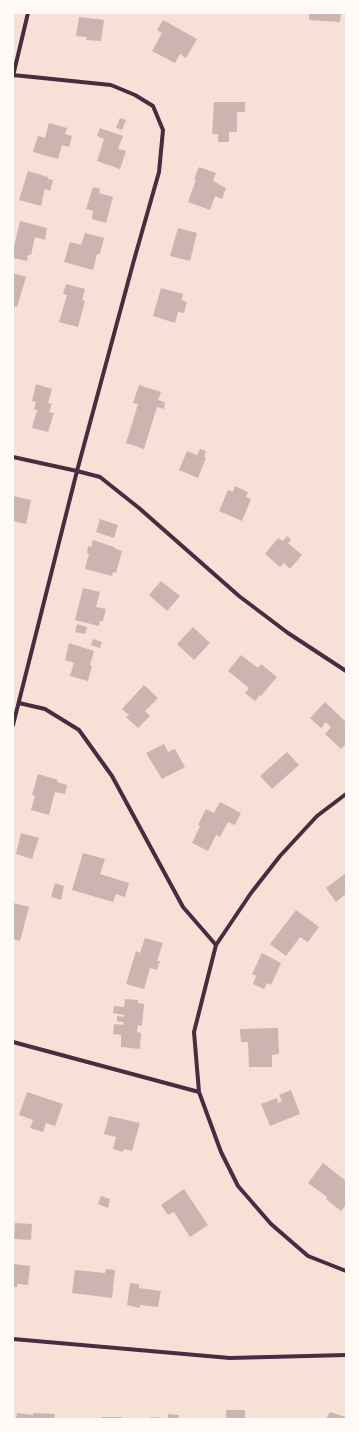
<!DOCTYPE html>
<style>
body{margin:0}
#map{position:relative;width:359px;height:1432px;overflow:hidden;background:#f7e1d7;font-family:Helvetica,sans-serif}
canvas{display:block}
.frame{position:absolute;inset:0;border:14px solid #fffaf5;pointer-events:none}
</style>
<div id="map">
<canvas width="359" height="1432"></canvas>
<div class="frame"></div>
</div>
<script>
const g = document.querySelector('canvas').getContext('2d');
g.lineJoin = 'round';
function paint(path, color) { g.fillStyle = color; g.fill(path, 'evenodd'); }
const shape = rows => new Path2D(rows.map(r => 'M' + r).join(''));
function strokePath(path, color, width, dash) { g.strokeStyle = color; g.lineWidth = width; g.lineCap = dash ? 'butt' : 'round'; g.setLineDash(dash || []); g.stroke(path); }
paint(shape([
 [309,13,341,13,340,22,309,20],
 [79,17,104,20,101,41,86,40,87,37,76,36],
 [163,20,197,39,186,58,180,54,175,63,152,51,162,33,157,30],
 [214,102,245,102,245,112,237,112,237,132,229,132,229,142,218,142,218,134,212,134],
 [120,118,126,120,122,130,116,128],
 [49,123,67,128,65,134,72,136,69,147,62,145,58,159,33,152,38,136,45,138],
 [100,128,123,136,118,149,126,151,120,169,97,161,104,139,97,136],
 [199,167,216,173,213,181,226,188,222,199,215,196,210,210,188,202,196,180,194,179],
 [28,171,48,177,48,179,53,180,50,191,45,189,41,206,19,200],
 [93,187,100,189,99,193,113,197,106,223,92,219,93,211,86,209],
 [20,221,47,228,45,240,35,237,31,255,28,255,27,261,13,258,13,251],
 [178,228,197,233,190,261,170,256],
 [85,233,104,238,100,254,97,254,93,270,64,262,70,242,81,245],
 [13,273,26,277,17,307,15,306,13,312],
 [66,284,85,289,82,300,85,301,78,327,59,322,67,295,63,294],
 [161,288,183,294,182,300,187,302,184,313,178,312,175,323,153,316],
 [36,384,52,389,48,403,52,404,49,412,54,413,48,432,32,428,37,410,34,409,36,402,32,401],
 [139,385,161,392,158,400,165,402,164,409,157,407,144,449,126,443,138,404,133,403],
 [200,449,206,451,204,457,206,458,198,478,179,470,187,451,197,455],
 [235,486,248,492,246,497,251,499,242,521,219,511,228,490,233,492],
 [13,496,31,500,26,524,13,521],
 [100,519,118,525,114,538,96,532],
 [287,536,291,540,288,543,302,555,290,569,284,563,280,567,265,554,278,538,283,541],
 [93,540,114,547,114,548,122,551,116,573,113,572,112,576,85,569,89,554,87,553,88,546,91,547],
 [161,581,180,596,167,611,149,595],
 [83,588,100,592,96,607,106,609,103,621,100,621,99,626,75,620],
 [77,624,87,627,85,634,75,632],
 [193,627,210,643,194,660,177,644],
 [93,639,102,642,100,648,91,645],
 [69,643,94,651,90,665,92,666,88,681,70,676,74,663,65,660],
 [241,655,258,668,261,664,277,677,261,696,260,695,255,701,245,693,249,688,228,671],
 [144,685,158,698,145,711,150,716,138,728,126,717,129,715,122,709],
 [325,702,346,722,346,744,341,749,325,734,331,727,326,722,321,728,310,718],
 [164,744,168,752,175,749,185,767,162,779,146,753],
 [287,752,299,765,272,789,260,776],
 [38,774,58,780,57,782,67,785,65,794,55,792,49,815,31,810,35,796,32,795],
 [220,802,241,813,235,825,228,822,220,837,216,835,208,851,192,843,200,826,198,825,206,809,214,813],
 [21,833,39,838,32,859,16,854],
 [83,853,105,859,100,874,129,883,125,897,116,894,113,902,72,890],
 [346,873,346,894,336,902,326,888],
 [55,883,64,886,61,900,51,897],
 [13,903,29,907,20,941,13,939],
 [296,910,319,927,308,942,300,937,286,956,270,944],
 [145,938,163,943,157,961,160,961,157,970,150,968,144,989,126,984,136,951,140,953],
 [262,953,281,963,271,985,267,983,264,989,253,984,256,976,252,974],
 [125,999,138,1000,138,1003,144,1004,142,1026,138,1025,137,1032,141,1033,140,1049,121,1047,121,1035,113,1034,114,1024,123,1025,123,1022,117,1021,117,1016,124,1017,124,1015,113,1013,114,1006,124,1007],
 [278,1028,279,1054,272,1055,272,1067,249,1067,248,1042,241,1042,240,1029],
 [291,1090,300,1114,270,1126,261,1104,277,1098,278,1103,282,1101,279,1095],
 [27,1092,63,1104,55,1126,46,1123,43,1132,30,1128,33,1120,19,1115],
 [109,1116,140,1123,132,1151,124,1149,123,1152,113,1149,116,1137,104,1134],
 [323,1163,346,1181,346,1205,341,1211,326,1199,327,1197,308,1183],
 [184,1189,208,1225,190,1237,174,1212,168,1215,161,1205],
 [101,1196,110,1199,108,1208,98,1204],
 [15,1223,32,1224,31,1240,14,1239],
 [13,1264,30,1266,28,1285,17,1284,17,1287,13,1287],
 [106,1269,115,1270,112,1298,72,1293,75,1270,105,1273],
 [130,1283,139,1284,139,1288,161,1291,158,1307,140,1305,140,1308,127,1305],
 [226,1410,245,1410,245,1419,226,1419],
 [330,1412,346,1417,346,1419,326,1419],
 [17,1413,33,1415,33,1413,55,1414,54,1419,16,1419],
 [168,1414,179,1415,178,1419,168,1419],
 [102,1417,122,1417,122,1419,101,1419],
 [151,1417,167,1418,167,1419,151,1419]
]), '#ccb4b1');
strokePath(shape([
 [13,75,111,85,135,95,153,106,163,130,159,172,134,260,77,471,13,725],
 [13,76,28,13],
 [13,457,77,471,100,477,139,508,239,596,288,633,346,671],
 [19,703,45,709,79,730,112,776,183,907,216,945],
 [346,794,317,816,280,856,251,893,216,945,194,1032,199,1092,221,1152,238,1186,271,1224,308,1256,346,1271],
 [13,1042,199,1092],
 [13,1339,230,1358,346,1355]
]), '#4a2c40', 4);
</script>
